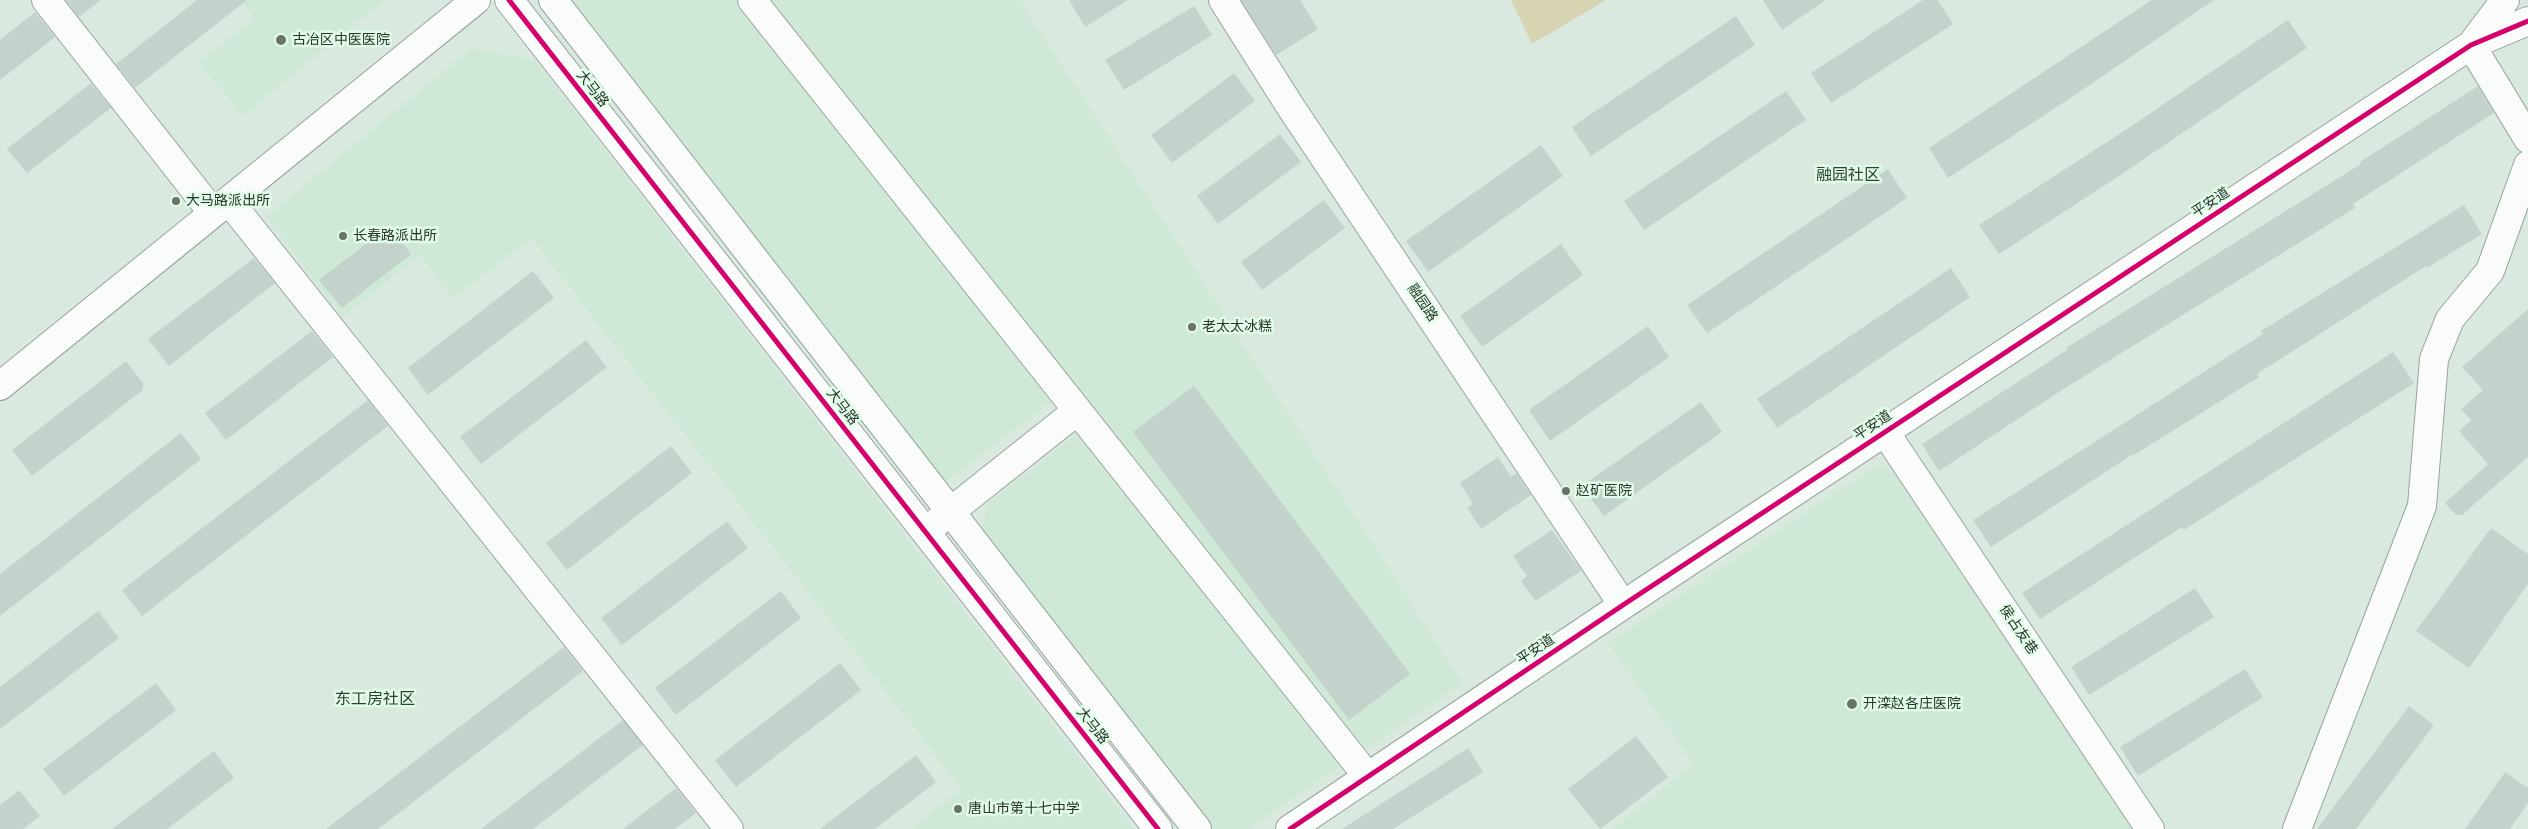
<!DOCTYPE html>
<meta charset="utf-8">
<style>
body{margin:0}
canvas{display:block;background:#dae9df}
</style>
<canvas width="2528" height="829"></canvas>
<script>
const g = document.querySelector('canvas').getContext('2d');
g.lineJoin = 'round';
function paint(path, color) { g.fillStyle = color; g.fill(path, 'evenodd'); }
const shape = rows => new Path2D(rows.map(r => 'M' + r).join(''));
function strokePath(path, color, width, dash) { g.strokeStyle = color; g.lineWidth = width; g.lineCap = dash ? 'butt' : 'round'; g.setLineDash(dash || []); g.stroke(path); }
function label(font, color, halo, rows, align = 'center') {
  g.font = font + ' "DM Sans","Noto Sans SC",sans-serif'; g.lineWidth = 5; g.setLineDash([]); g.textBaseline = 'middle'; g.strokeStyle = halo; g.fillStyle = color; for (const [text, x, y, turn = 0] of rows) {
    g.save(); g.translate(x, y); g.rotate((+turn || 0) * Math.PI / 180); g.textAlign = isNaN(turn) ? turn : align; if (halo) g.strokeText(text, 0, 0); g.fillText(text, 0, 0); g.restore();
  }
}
paint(shape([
 [241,0,384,0,243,116,199,62,255,18],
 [570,0,1020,0,1463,683,1249,829,1212,829,981,534,987,504,1088,425,1063,393,945,483],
 [472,48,535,60,1134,829,912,829,962,789,531,238,453,299,420,256,342,317,266,217],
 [1880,464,1900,478,2137,829,1612,829,1694,764,1607,643]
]), '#cfe8d7');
paint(shape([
 [1511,0,1606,0,1532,44]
]), '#d6d4b2');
paint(shape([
 [66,0,101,0,79,17],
 [197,0,247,0,135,88,116,64],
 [1069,0,1128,0,1085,27],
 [1241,0,1300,0,1318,29,1276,55],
 [1763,0,1826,0,1782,30],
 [1923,0,1938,0,1953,24,1831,103,1811,73],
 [2152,0,2214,0,2072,97,1948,178,1929,148],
 [1194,6,1212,35,1124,90,1105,60],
 [35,12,55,37,0,80,0,40],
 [1736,16,1755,45,1591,156,1572,127],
 [2288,20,2307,48,2122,174,1999,254,1979,225,2124,131],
 [1234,73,1255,101,1172,163,1151,135],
 [91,83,111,108,27,173,7,149],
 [2478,86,2494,113,2353,204,2355,208,2062,390,1939,471,1922,444,2067,350,2066,348,2361,164,2360,162],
 [1786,91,1806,120,1644,230,1624,201],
 [1280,134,1301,162,1218,224,1197,196],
 [1541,145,1563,176,1428,272,1406,241],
 [1888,169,1907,198,1707,333,1687,305],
 [1324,200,1345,228,1262,290,1241,262],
 [2464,205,2482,234,2427,268,2426,266,2257,374,2259,377,2134,455,2133,454,1991,547,1973,520,2263,334,2261,331],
 [389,226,411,254,342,308,319,280],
 [1561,244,1583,275,1482,347,1460,316],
 [254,258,275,283,169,366,148,339],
 [1951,268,1970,297,1777,428,1757,399],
 [533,271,554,298,428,395,408,368],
 [2528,309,2528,457,2462,515,2456,515,2445,503,2488,464,2459,431,2471,420,2461,409,2483,390,2462,367],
 [1648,326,1669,357,1550,441,1529,410],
 [312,331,333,357,226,440,205,413],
 [586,340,607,367,481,464,460,437],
 [2393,352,2414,383,2184,530,2182,527,2040,619,2022,593],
 [126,361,143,383,143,390,32,476,12,450],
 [1194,386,1410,674,1349,720,1133,432],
 [368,400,388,426,142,616,122,590],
 [1701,402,1722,432,1604,516,1582,486],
 [181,433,201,459,0,616,0,574],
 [671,446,692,473,567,570,546,543],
 [1498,457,1511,477,1516,473,1531,495,1481,529,1467,508,1473,504,1460,483],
 [727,521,748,548,622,645,601,618],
 [2491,528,2528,554,2528,584,2469,668,2416,631],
 [1552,530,1581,571,1535,601,1521,581,1527,576,1513,556],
 [2195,588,2214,617,2089,695,2071,667],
 [781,591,801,618,676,715,655,688],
 [98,611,119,638,0,729,0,687],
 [564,647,583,671,450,774,378,829,326,829],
 [840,663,861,690,736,787,715,760],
 [2245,669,2263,697,2138,776,2120,747],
 [156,683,176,710,64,796,43,769],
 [2409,706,2434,725,2356,829,2317,829],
 [623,720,643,745,533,829,481,829],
 [1636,736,1668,777,1600,829,1568,789],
 [1468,748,1483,772,1393,829,1342,829],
 [214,751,234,778,167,829,112,829],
 [916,755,936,782,875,829,820,829],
 [2505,772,2528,788,2528,803,2510,829,2465,829],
 [676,788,696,813,675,829,623,829],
 [19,790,40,816,23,829,0,829,0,805]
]), '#c4d2cc');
const minor = shape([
 [46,0,213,213],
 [509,0,1158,829],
 [553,0,1197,829],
 [752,0,1368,777],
 [1223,0,1290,106,1623,605],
 [2472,44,2505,0],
 [2471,45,2528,139],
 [229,201,729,829],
 [0,386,476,0],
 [1885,432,2150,829],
 [936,523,1077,411],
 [1290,829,1623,605,2471,45,2528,21],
 [2297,829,2422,506,2434,359,2450,319,2490,271,2528,165]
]);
strokePath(minor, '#98a39c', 30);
strokePath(minor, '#f9fcfa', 28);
strokePath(shape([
 [509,0,1158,829],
 [1290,829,1623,605,2471,45,2528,21]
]), '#d6006c', 5);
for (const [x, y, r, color] of [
 [281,40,6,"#68736b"],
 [176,201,5,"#68736b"],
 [343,236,5,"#68736b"],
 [1192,327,5,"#68736b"],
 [1566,491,5,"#68736b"],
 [1852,704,6,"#68736b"],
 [958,809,5,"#68736b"]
]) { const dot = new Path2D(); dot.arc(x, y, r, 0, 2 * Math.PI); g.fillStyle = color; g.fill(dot); strokePath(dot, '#e1fde9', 2); }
label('14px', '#2a342d', '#e1fde9', [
 ["古冶区中医医院",292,40],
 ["大马路派出所",186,201],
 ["长春路派出所",353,236],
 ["老太太冰糕",1202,327],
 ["赵矿医院",1576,491],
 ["开滦赵各庄医院",1863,704],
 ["唐山市第十七中学",968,809]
], 'left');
label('14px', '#2a342d', '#e1fde9', [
 ["大马路",592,89,52],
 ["平安道",2211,203,-33],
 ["融园路",1422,303,56],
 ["大马路",842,407,52],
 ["平安道",1873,426,-33],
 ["侯占友巷",2018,630,56],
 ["平安道",1536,650,-34],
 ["大马路",1092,726,52]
]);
label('16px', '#2a4132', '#e1fde9', [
 ["融园社区",1848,176],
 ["东工房社区",375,700]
]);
</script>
